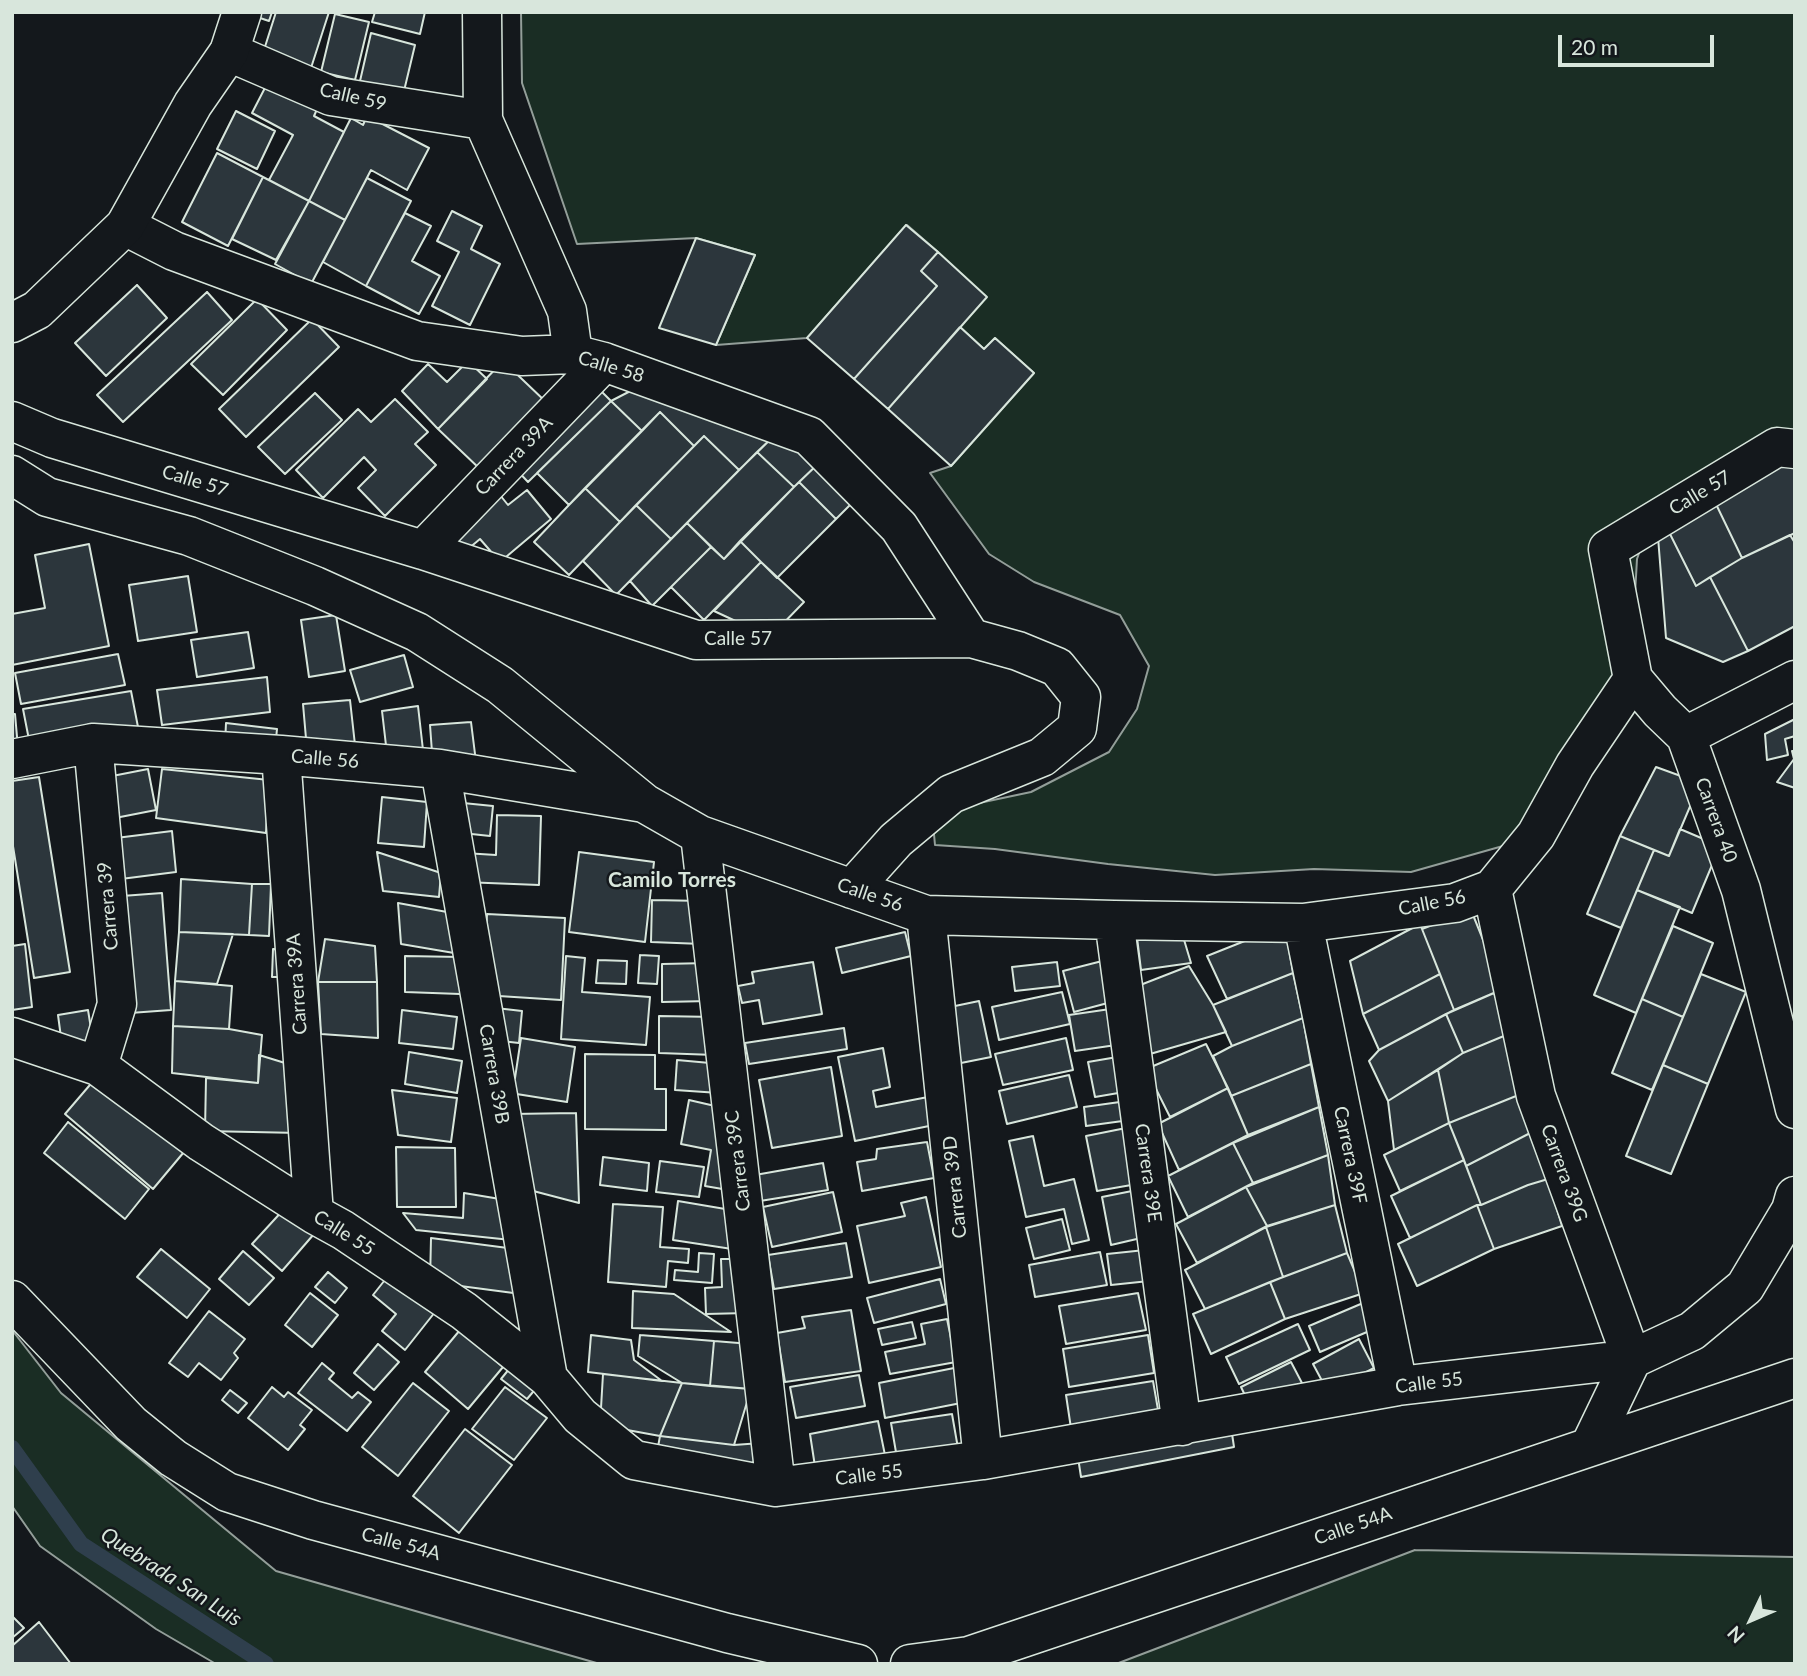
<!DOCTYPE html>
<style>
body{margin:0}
#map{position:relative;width:1807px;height:1676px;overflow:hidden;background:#14181c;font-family:Lato,sans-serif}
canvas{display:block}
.frame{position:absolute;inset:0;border:14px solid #d8e6dc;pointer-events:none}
.north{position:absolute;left:1716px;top:1585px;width:70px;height:70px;-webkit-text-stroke:5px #14181c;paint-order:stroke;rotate:226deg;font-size:19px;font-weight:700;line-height:28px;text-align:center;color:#d8e6dc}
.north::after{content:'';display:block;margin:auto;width:24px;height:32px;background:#d8e6dc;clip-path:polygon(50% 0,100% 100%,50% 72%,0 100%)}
.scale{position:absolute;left:1558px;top:35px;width:156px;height:32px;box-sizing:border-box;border:4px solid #d8e6dc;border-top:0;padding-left:9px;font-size:21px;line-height:24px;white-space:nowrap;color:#d8e6dc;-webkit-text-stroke:5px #14181c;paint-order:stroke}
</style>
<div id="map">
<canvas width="1807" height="1676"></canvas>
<div class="frame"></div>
<div class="north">N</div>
<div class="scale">20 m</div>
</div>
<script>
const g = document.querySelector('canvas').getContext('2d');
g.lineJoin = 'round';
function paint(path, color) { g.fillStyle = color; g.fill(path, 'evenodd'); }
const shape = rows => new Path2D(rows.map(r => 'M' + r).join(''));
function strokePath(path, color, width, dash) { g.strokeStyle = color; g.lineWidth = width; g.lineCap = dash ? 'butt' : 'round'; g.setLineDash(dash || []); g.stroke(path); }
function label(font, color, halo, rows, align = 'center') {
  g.font = font + ' Lato,sans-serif'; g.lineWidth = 5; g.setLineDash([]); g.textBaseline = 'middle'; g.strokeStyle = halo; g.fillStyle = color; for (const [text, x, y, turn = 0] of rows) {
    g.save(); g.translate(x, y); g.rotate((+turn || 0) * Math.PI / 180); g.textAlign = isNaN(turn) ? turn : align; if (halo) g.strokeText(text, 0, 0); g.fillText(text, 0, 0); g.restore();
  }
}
const green = shape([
 [521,12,1795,12,1795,437,1653,513,1637,559,1634,612,1633,679,1510,844,1411,872,1314,869,1215,875,1108,864,995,849,935,845,932,813,1031,792,1109,752,1137,709,1149,666,1120,615,1034,582,989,554,930,473,951,466,1034,373,995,338,984,349,960,327,938,252,907,225,807,338,716,345,755,255,696,238,577,244,522,83,521,12],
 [12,1330,61,1393,276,1571,600,1664,216,1664,156,1629,40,1546,12,1506,12,1330],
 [1415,1550,1795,1557,1795,1664,1116,1664,1415,1550]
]);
paint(green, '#1a2d24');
strokePath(green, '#939e99', 2);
strokePath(shape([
 [12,1448,81,1544,266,1664]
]), '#2f3f4d', 16);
const building = shape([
 [251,12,272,12,269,21,251,15,251,12],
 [276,12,329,12,311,68,263,53,276,12],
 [375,12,425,12,420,34,372,22,375,12],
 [335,14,369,22,355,80,321,72,335,14],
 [371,33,415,45,404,91,360,81,371,33],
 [268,82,318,107,314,116,344,132,309,201,269,180,293,135,252,113,268,82],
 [236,111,275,131,257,169,217,149,236,111],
 [367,116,429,148,407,190,371,170,345,220,309,201,351,118,363,125,367,116],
 [217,153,263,177,228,246,182,222,217,153],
 [263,177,309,201,276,260,232,239,263,177],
 [367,178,411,201,366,286,323,262,367,178],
 [309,201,345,220,311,284,275,264,309,201],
 [452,211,482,226,471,249,500,264,470,325,432,306,459,252,437,241,452,211],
 [405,213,431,226,412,261,440,276,419,314,366,286,405,213],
 [906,225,938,252,921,271,937,286,854,379,807,338,906,225],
 [696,238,755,255,716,345,659,328,696,238],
 [938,252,987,297,888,409,854,379,937,286,921,271,938,252],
 [137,285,167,318,106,376,75,343,137,285],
 [207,292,232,320,123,422,97,395,207,292],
 [257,299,287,330,223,395,191,364,257,299],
 [312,319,339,347,246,437,219,409,312,319],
 [960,327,984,349,995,338,1034,373,951,466,888,409,960,327],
 [468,361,487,379,438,429,402,391,428,364,447,382,468,361],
 [503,361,546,402,481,470,438,429,503,361],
 [644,384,775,435,739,470,704,436,694,446,660,412,642,431,611,401,644,384],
 [595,385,611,401,528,482,513,466,595,385],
 [315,393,342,420,285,474,258,447,315,393],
 [395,399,428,432,415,444,436,465,385,516,358,488,376,470,364,457,323,498,296,470,358,409,371,422,395,399],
 [611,401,642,431,569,505,537,473,611,401],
 [660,412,694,446,620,522,585,488,660,412],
 [775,435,820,462,794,487,757,452,775,435],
 [704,436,739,470,671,539,636,505,704,436],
 [757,452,794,487,724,559,687,523,757,452],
 [1795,457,1795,533,1742,558,1714,500,1795,457],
 [820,462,856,499,836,519,799,482,820,462],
 [799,482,836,519,777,578,740,541,799,482],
 [585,488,620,522,569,575,534,542,585,488],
 [496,490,508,505,527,490,551,519,500,562,480,539,462,554,445,533,496,490],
 [1714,500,1742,558,1696,586,1664,522,1714,500],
 [636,505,671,539,616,595,583,561,636,505],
 [687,523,711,547,652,606,630,581,687,523],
 [1669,532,1696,586,1710,577,1748,651,1723,662,1666,638,1658,537,1669,532],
 [1790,535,1795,543,1795,626,1748,651,1710,577,1742,558,1790,535],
 [740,541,761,562,704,620,671,587,711,547,724,559,740,541],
 [89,544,109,646,12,665,12,614,45,608,35,555,89,544],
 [761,562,804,602,770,637,714,611,761,562],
 [188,576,197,632,138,641,129,585,188,576],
 [336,615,345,671,309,677,301,620,336,615],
 [248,632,254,668,197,677,191,640,248,632],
 [118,654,125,685,21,704,15,673,118,654],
 [404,655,413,687,360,702,350,670,404,655],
 [267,677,270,712,162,725,157,690,267,677],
 [131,691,138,727,30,745,23,709,131,691],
 [350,700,355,745,307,750,303,704,350,700],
 [418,706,423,750,387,754,382,711,418,706],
 [12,714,15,714,18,748,12,748,12,714],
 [1795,719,1795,736,1785,739,1788,755,1767,760,1765,734,1795,719],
 [471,722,476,762,433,766,430,725,471,722],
 [226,723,277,729,275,749,225,744,226,723],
 [1792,751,1795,751,1795,788,1777,782,1794,759,1792,751],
 [1656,767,1700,783,1669,856,1620,836,1656,767],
 [148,769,156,810,110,819,102,778,148,769],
 [162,769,269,780,266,833,156,818,162,769],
 [39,777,70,972,34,978,12,840,12,781,39,777],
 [382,797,427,802,424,847,378,843,382,797],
 [453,802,493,806,490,836,453,832,453,802],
 [497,815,541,816,539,885,463,882,464,853,496,855,497,815],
 [1680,829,1720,846,1692,913,1637,890,1654,850,1669,856,1680,829],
 [172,831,176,872,113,880,108,839,172,831],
 [1620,836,1654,850,1621,928,1587,914,1620,836],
 [377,852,441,873,439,897,383,891,377,852],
 [579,852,654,862,645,942,569,932,579,852],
 [181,879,252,884,249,935,179,932,181,879],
 [252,884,271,884,269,936,249,935,252,884],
 [1637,890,1680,907,1636,1013,1594,995,1637,890],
 [162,893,171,1010,130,1013,122,896,162,893],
 [652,900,703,901,702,944,651,942,652,900],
 [398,903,447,912,454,953,401,944,398,903],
 [1471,910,1503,989,1454,1010,1422,929,1471,910],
 [487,914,565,918,561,1000,483,995,487,914],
 [1420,924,1440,974,1363,1014,1350,961,1420,924],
 [1285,925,1293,973,1227,999,1207,956,1285,925],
 [1673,926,1713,943,1683,1017,1642,999,1673,926],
 [1136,929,1182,933,1191,963,1141,970,1136,929],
 [179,932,233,934,217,984,175,981,179,932],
 [905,932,911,956,842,973,836,948,905,932],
 [325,939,375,946,377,982,318,982,325,939],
 [25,944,32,1007,12,1010,12,946,25,944],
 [273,949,294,950,293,977,272,977,273,949],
 [640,955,659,956,657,984,638,983,640,955],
 [405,956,461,957,460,994,405,992,405,956],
 [566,956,585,958,582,992,650,997,646,1045,561,1039,566,956],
 [1110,959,1119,1000,1074,1012,1063,971,1110,959],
 [598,960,627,961,626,984,596,983,598,960],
 [813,962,822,1014,763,1024,759,1000,742,1003,738,986,754,983,752,972,813,962],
 [1057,962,1060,986,1015,991,1012,967,1057,962],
 [709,963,710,1001,662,1002,662,964,709,963],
 [1189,966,1213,1005,1226,1032,1150,1054,1130,989,1189,966],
 [1293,973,1303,1018,1232,1046,1213,1005,1293,973],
 [1440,974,1454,1010,1379,1050,1363,1014,1440,974],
 [1701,974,1746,992,1708,1084,1663,1065,1701,974],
 [949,976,955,1006,979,1001,991,1057,961,1063,950,1015,949,976],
 [175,981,232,986,229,1029,173,1026,175,981],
 [318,982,377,982,378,1038,321,1034,318,982],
 [1062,992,1070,1024,999,1040,992,1007,1062,992],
 [1494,993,1511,1033,1463,1053,1446,1014,1494,993],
 [1642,999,1683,1017,1652,1090,1612,1073,1642,999],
 [496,1008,522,1011,519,1043,492,1040,496,1008],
 [1117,1008,1123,1044,1075,1051,1069,1015,1117,1008],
 [88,1010,93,1041,62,1045,58,1015,88,1010],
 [402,1010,457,1017,453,1049,399,1043,402,1010],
 [1446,1014,1463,1053,1388,1101,1369,1061,1379,1050,1446,1014],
 [659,1016,716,1017,715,1055,659,1053,659,1016],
 [1303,1018,1311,1064,1231,1096,1213,1056,1232,1046,1303,1018],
 [173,1026,229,1029,262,1035,258,1083,172,1073,173,1026],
 [844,1028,847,1049,749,1064,745,1043,844,1028],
 [1511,1033,1526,1092,1449,1123,1438,1070,1463,1053,1511,1033],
 [521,1038,575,1047,567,1102,504,1092,506,1077,515,1078,521,1038],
 [1066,1038,1073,1070,1003,1085,995,1054,1066,1038],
 [1206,1044,1228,1088,1170,1117,1146,1069,1206,1044],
 [883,1048,890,1087,873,1091,876,1107,928,1097,934,1125,855,1141,838,1057,883,1048],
 [409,1052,462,1061,457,1093,405,1084,409,1052],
 [585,1054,655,1055,655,1089,666,1089,666,1130,585,1129,585,1054],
 [259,1055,298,1067,300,1133,205,1131,206,1078,258,1083,259,1055],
 [1123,1056,1130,1091,1095,1097,1088,1062,1123,1056],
 [677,1060,721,1064,719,1093,675,1090,677,1060],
 [1311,1064,1319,1107,1248,1135,1231,1096,1311,1064],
 [1663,1065,1708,1084,1671,1174,1626,1156,1663,1065],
 [831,1067,842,1136,772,1148,759,1080,831,1067],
 [1438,1070,1449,1123,1394,1150,1388,1101,1438,1070],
 [101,1072,189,1146,153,1189,65,1114,101,1072],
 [1069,1075,1077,1107,1007,1124,999,1091,1069,1075],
 [1228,1088,1248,1135,1179,1170,1158,1124,1228,1088],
 [392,1090,457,1098,451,1142,398,1135,392,1090],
 [1526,1092,1538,1129,1466,1166,1449,1123,1526,1092],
 [689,1100,728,1109,734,1191,705,1186,711,1150,681,1144,689,1100],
 [1127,1101,1130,1120,1086,1126,1084,1107,1127,1101],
 [1319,1107,1328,1155,1253,1183,1233,1143,1319,1107],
 [576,1113,579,1203,518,1187,511,1114,576,1113],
 [68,1122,149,1189,125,1219,44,1153,68,1122],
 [1449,1123,1464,1160,1400,1191,1384,1155,1449,1123],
 [1126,1128,1137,1184,1097,1191,1086,1136,1126,1128],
 [1538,1129,1548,1179,1528,1185,1481,1205,1466,1166,1538,1129],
 [1033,1136,1044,1186,1074,1179,1089,1240,1072,1244,1064,1209,1026,1217,1009,1141,1033,1136],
 [927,1142,934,1178,862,1191,857,1162,876,1159,877,1149,927,1142],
 [1233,1143,1253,1183,1188,1217,1168,1176,1233,1143],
 [396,1147,455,1148,456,1207,397,1207,396,1147],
 [1328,1155,1335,1205,1267,1226,1246,1187,1328,1155],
 [603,1157,649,1163,647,1191,600,1185,603,1157],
 [1464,1160,1481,1205,1477,1205,1410,1238,1391,1196,1464,1160],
 [660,1161,704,1167,699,1197,656,1192,660,1161],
 [823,1163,828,1190,760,1201,755,1175,823,1163],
 [1548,1179,1562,1226,1494,1249,1477,1205,1481,1205,1528,1185,1548,1179],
 [1246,1187,1267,1226,1197,1263,1176,1224,1246,1187],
 [1132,1191,1141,1238,1111,1245,1102,1197,1132,1191],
 [833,1192,842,1232,772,1247,763,1207,833,1192],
 [464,1193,506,1200,511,1240,416,1230,403,1213,463,1218,464,1193],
 [926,1197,941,1267,869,1283,857,1226,905,1216,901,1203,926,1197],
 [678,1201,737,1211,732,1249,673,1240,678,1201],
 [613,1204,663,1207,660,1247,689,1249,688,1263,668,1261,666,1287,608,1282,613,1204],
 [1335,1205,1347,1253,1283,1277,1266,1227,1335,1205],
 [1477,1205,1494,1249,1417,1286,1398,1244,1477,1205],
 [285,1208,314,1234,282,1271,252,1244,285,1208],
 [1062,1219,1070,1250,1034,1259,1026,1228,1062,1219],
 [1266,1227,1283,1277,1205,1309,1185,1270,1266,1227],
 [431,1238,523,1250,521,1294,430,1282,431,1238],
 [846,1243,852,1277,774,1289,768,1255,846,1243],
 [161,1249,210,1289,187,1318,137,1277,161,1249],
 [1145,1250,1149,1281,1111,1285,1107,1254,1145,1250],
 [243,1251,274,1278,249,1305,219,1279,243,1251],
 [1100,1252,1107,1285,1035,1297,1029,1265,1100,1252],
 [699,1253,714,1254,712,1283,674,1280,675,1270,698,1272,699,1253],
 [1347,1253,1364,1293,1285,1319,1270,1282,1347,1253],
 [721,1259,733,1259,747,1313,706,1314,705,1288,722,1287,721,1259],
 [392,1271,439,1307,405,1350,382,1331,396,1314,373,1295,392,1271],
 [328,1272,347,1288,335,1303,315,1287,328,1272],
 [940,1279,946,1304,874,1323,867,1298,940,1279],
 [1270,1282,1285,1319,1211,1354,1193,1314,1270,1282],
 [633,1291,674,1294,731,1332,632,1328,633,1291],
 [310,1293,338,1315,312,1347,285,1325,310,1293],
 [1138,1293,1146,1330,1066,1344,1059,1306,1138,1293],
 [1363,1303,1374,1329,1320,1352,1309,1326,1363,1303],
 [851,1310,861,1371,785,1382,777,1333,805,1328,802,1317,851,1310],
 [209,1311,245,1339,234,1353,238,1358,221,1380,199,1363,188,1377,169,1363,209,1311],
 [947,1319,956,1362,890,1374,885,1352,925,1344,921,1324,947,1319],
 [912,1322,916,1338,882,1345,878,1329,912,1322],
 [1298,1324,1310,1350,1239,1384,1226,1357,1298,1324],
 [460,1330,503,1367,468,1409,425,1372,460,1330],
 [591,1335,631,1340,634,1360,662,1381,588,1372,591,1335],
 [640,1335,714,1341,710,1386,682,1383,638,1356,640,1335],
 [1148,1335,1154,1373,1069,1387,1063,1349,1148,1335],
 [1359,1339,1374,1368,1328,1392,1313,1364,1359,1339],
 [714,1341,751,1344,751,1389,710,1386,714,1341],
 [378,1344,399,1362,374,1390,354,1373,378,1344],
 [518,1358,544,1379,527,1399,501,1379,518,1358],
 [1291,1362,1303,1385,1252,1410,1241,1387,1291,1362],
 [322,1363,334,1373,329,1379,352,1398,358,1392,371,1402,347,1431,298,1393,322,1363],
 [954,1368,961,1403,885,1418,879,1383,954,1368],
 [603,1374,682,1383,660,1436,600,1425,603,1374],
 [859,1375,865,1406,796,1418,790,1387,859,1375],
 [1153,1381,1160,1421,1072,1435,1066,1395,1153,1381],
 [413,1383,449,1411,398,1476,362,1447,413,1383],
 [682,1383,751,1389,734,1445,660,1436,682,1383],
 [272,1387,284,1397,288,1392,312,1410,300,1425,305,1429,288,1450,248,1418,272,1387],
 [505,1387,547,1418,514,1460,472,1429,505,1387],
 [230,1390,247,1403,238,1413,222,1400,230,1390],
 [952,1414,959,1454,898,1464,891,1423,952,1414],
 [878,1421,886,1460,816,1473,810,1434,878,1421],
 [1231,1427,1234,1447,1081,1477,1077,1451,1231,1427],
 [465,1429,512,1465,459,1533,413,1496,465,1429],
 [660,1436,734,1445,761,1443,754,1475,655,1463,660,1436],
 [12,1616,24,1628,12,1638,12,1616],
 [39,1622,71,1664,12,1664,12,1646,39,1622]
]);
paint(building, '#2c363c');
strokePath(building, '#d8e6dc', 2);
const minor = shape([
 [482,12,483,120,567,311,573,354],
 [229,52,331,96,483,120],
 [125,226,174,251,417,341,522,356,573,354,604,362,809,436,899,527,971,638],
 [12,421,52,438,423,550,696,640,971,638,1018,651,1057,667,1081,697,1077,728,1042,757,951,794,896,840,852,889],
 [1795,449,1777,447,1608,549,1633,679,1660,711,1686,736,1741,890,1795,1109],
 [12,475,47,497,189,536,315,586,417,632,500,685,643,802],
 [423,550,604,362],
 [1686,736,1795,680],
 [93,743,117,1004,98,1066],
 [281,755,314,1214],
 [12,759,93,743,281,755,440,769,644,803,700,835,926,915,1114,920,1303,923,1455,903,1492,889,1536,835,1575,765,1633,679],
 [440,769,548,1378],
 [700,835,776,1487],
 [1492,889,1536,1096,1632,1359,1590,1446],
 [926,915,983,1460],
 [1114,920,1182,1426],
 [1303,923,1398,1386],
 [12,1037,98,1066,201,1142,314,1214,343,1230,464,1311,548,1378,580,1416,634,1460,776,1487,983,1460,1398,1386,1632,1359,1692,1331,1745,1287,1791,1210,1795,1196],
 [12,1300,131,1424,173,1458,227,1492,313,1520,727,1633,858,1664],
 [910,1664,969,1656,1795,1378]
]);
const major = shape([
 [12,323,37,310,125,226,193,104,229,52,242,12]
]);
strokePath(minor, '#d8e6dc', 41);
strokePath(major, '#d8e6dc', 41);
strokePath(minor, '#14181c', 38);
strokePath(major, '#14181c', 38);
label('19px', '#d8e6dc', '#14181c', [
 ["Calle 59",353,97,13],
 ["Calle 58",611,367,17],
 ["Carrera 39A",514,456,-46],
 ["Calle 57",195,481,17],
 ["Calle 57",1700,493,-31],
 ["Calle 57",738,639],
 ["Calle 56",325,759,5],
 ["Carrera 40",1716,820,70],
 ["Calle 56",870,895,19],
 ["Calle 56",1432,903,-11],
 ["Carrera 39",108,906,-95],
 ["Carrera 39A",297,984,-94],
 ["Carrera 39B",494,1074,80],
 ["Carrera 39F",1350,1155,78],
 ["Carrera 39C",738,1161,-97],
 ["Carrera 39E",1148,1173,82],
 ["Carrera 39G",1564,1173,70],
 ["Carrera 39D",955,1187,-96],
 ["Calle 55",344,1233,32],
 ["Calle 55",1429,1383,-7],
 ["Calle 55",869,1475,-7],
 ["Calle 54A",1353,1526,-19],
 ["Calle 54A",401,1544,15]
]);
label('bold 21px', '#d8e6dc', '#14181c', [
 ["Camilo Torres",672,880]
]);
label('italic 21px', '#d8e6dc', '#14181c', [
 ["Quebrada San Luis",171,1577,33]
]);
</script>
